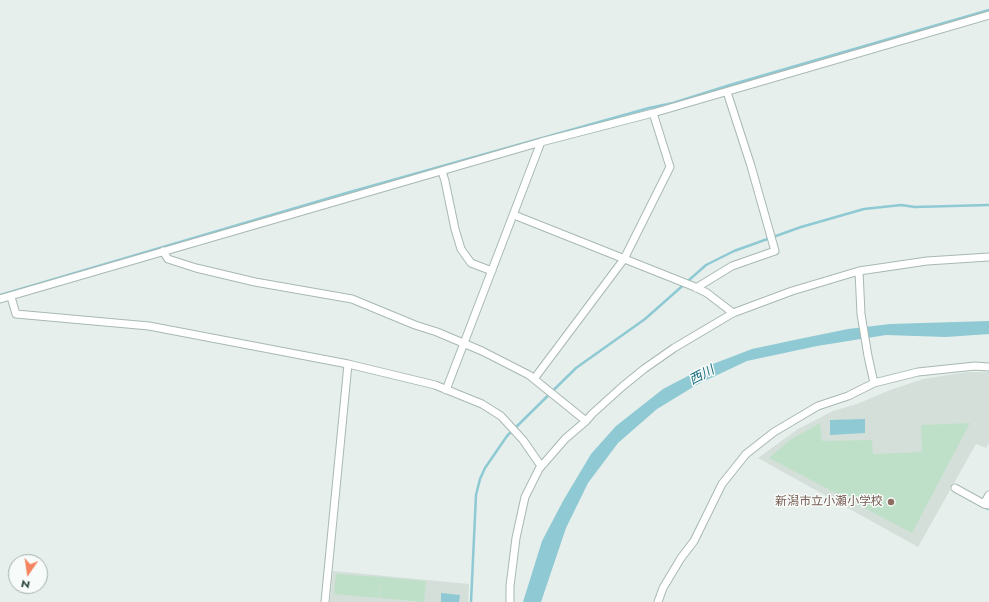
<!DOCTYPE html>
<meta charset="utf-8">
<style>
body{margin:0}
#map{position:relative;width:989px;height:602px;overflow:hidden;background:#e6efeb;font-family:Jost,sans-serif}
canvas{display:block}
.north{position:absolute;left:8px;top:554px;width:40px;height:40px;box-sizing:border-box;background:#f7fbf9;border:1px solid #a3b1ad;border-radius:50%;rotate:193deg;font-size:11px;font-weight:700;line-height:16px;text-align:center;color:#24423a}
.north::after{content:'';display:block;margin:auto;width:14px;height:18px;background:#f4845f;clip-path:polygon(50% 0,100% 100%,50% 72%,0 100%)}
</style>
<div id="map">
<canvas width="989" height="602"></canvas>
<div class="north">N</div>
</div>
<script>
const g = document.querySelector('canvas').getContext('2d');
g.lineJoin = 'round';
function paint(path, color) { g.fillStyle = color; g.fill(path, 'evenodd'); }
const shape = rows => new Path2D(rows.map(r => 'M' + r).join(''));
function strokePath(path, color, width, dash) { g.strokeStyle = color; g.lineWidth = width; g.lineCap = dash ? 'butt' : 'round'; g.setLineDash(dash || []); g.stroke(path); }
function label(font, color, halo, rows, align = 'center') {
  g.font = font + ' Jost,"Noto Sans JP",sans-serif'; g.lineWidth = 3; g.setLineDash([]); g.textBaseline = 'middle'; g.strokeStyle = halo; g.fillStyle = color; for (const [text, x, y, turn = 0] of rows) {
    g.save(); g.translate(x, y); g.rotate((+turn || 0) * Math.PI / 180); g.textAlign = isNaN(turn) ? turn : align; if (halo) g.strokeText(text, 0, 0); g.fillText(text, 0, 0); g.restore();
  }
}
paint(shape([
 [967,372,989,372,989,443,986,448,976,444,918,547,758,458,798,429,833,411,857,404,890,390,923,379],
 [333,571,469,584,468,602,330,602]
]), '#d4dfda');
paint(shape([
 [820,423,822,441,872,440,873,454,922,452,921,425,970,423,912,533,769,458,790,440],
 [336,574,381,577,379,598,334,594],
 [381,577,426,581,424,602,380,598]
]), '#bfe0c8');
paint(shape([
 [989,321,989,334,946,337,886,335,817,346,747,361,698,384,657,409,618,443,588,483,566,528,541,602,523,602,542,541,563,501,591,454,616,426,663,389,705,367,752,349,799,339,848,329,890,324],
 [865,419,865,433,830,435,830,420],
 [441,593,460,595,459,602,441,602]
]), '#8ec9d4');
strokePath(shape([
 [0,295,343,194,649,108,673,103,730,85,989,10],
 [986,508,989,509],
 [471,602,476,495,480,479,485,468,507,436,576,368,645,319,706,265,734,251,801,227,864,209,901,205,915,207,989,205]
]), '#8ec9d4', 2.5);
const minor = shape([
 [442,171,445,181,455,229,461,249,471,263,492,271],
 [514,215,695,287,707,293,733,313],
 [163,251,168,259,196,268,255,282,352,299,415,325,437,332,482,351,529,375,586,421],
 [859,271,861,314,868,356,874,383],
 [696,288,732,266,775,251,751,166,727,92],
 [11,297,16,314,149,326,348,364,435,385,482,404,501,416,523,440,541,466],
 [0,299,541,142,653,113,989,15],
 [534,379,624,259,670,167,653,113],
 [446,390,541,142],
 [955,488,984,504,989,505],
 [984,504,989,495],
 [325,602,348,364],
 [510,602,510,586,516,538,525,497,539,469,565,439,586,421,592,414,623,386,644,369,674,348,733,313,792,291,859,271,927,261,989,257],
 [658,602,663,588,681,558,694,541,722,484,746,454,774,432,818,406,848,396,874,383,918,372,975,366,989,367]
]);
strokePath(minor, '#a8b8b2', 9);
strokePath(minor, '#fff', 7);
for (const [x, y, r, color] of [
 [891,502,4,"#8d6e63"]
]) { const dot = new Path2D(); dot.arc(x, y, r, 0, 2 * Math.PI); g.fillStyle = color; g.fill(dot); strokePath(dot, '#f7fbf9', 1.5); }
label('12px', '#785e54', '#f7fbf9', [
 ["新潟市立小瀬小学校",883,502]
], 'right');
label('italic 13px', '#1c6f80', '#f7fbf9', [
 ["西川",702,376,-28]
]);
</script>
